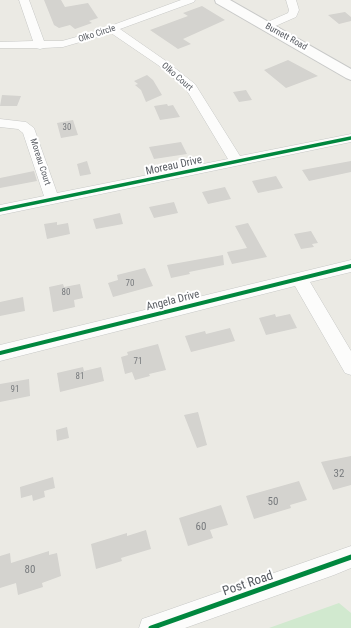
<!DOCTYPE html>
<style>
body{margin:0}
canvas{display:block;background:#ebeae4}
</style>
<canvas width="351" height="628"></canvas>
<script>
const g = document.querySelector('canvas').getContext('2d');
g.lineJoin = 'round';
function paint(path, color) { g.fillStyle = color; g.fill(path, 'evenodd'); }
const shape = rows => new Path2D(rows.map(r => 'M' + r).join(''));
function strokePath(path, color, width, dash) { g.strokeStyle = color; g.lineWidth = width; g.lineCap = dash ? 'butt' : 'round'; g.setLineDash(dash || []); g.stroke(path); }
function label(font, color, halo, rows, align = 'center') {
  g.font = font + ' "Roboto Condensed",sans-serif'; g.lineWidth = 4; g.setLineDash([]); g.textBaseline = 'middle'; g.strokeStyle = halo; g.fillStyle = color; for (const [text, x, y, turn = 0] of rows) {
    g.save(); g.translate(x, y); g.rotate((+turn || 0) * Math.PI / 180); g.textAlign = isNaN(turn) ? turn : align; if (halo) g.strokeText(text, 0, 0); g.fillText(text, 0, 0); g.restore();
  }
}
paint(shape([
 [339,603,351,613,351,628,269,628]
]), '#d1e9cf');
paint(shape([
 [44,0,61,0,65,7,88,3,98,18,89,21,92,23,75,29,70,25,59,28,54,25],
 [202,6,225,20,183,39,191,44,178,49,150,30,188,16,183,13],
 [345,12,351,17,351,21,339,24,328,15],
 [288,60,318,76,286,88,264,70],
 [147,75,153,80,162,95,146,102,141,90,135,85,138,84,134,81],
 [246,90,252,100,239,102,233,92],
 [2,95,21,96,17,106,0,106],
 [167,104,168,106,173,105,180,117,160,120,154,106],
 [73,120,78,135,61,138,57,123],
 [181,142,187,154,154,159,149,147],
 [87,161,91,174,80,176,77,164],
 [351,161,351,172,309,181,302,170],
 [34,171,37,181,0,188,0,178],
 [276,176,283,188,258,193,252,181],
 [225,187,231,199,208,204,202,192],
 [174,202,178,213,154,218,149,207],
 [120,213,123,224,96,229,93,219],
 [57,222,57,225,68,223,70,234,47,239,44,224],
 [248,223,267,257,232,264,227,252,247,248,235,226],
 [311,231,318,243,312,244,314,247,301,249,294,234],
 [223,255,224,265,189,272,190,274,171,278,167,265],
 [145,268,153,286,113,297,108,283,118,280,117,275],
 [63,284,64,287,80,284,83,298,74,300,75,307,53,312,49,287],
 [23,297,25,311,0,316,0,302],
 [275,314,276,317,290,314,297,328,266,335,259,318],
 [230,328,235,341,191,352,185,336,205,331,206,334],
 [158,344,166,370,149,374,150,376,135,380,132,372,125,374,121,357,128,355,127,352],
 [83,367,84,371,101,367,104,381,60,392,57,373],
 [29,379,30,396,0,402,0,384],
 [198,412,207,445,197,448,184,415],
 [67,427,69,438,57,441,56,430],
 [351,456,351,485,333,490,321,462],
 [53,477,55,488,44,491,45,497,33,501,32,495,21,498,20,487],
 [299,481,307,500,290,505,291,508,254,519,246,496],
 [221,505,228,525,210,530,213,538,188,546,179,518],
 [146,530,151,549,121,558,122,561,96,569,91,544,127,533,127,536],
 [49,551,49,555,57,553,61,576,42,583,43,587,18,595,16,583,0,588,0,556,10,553,11,563]
]), '#d4d3cf');
const street = shape([
 [19,0,29,0,44,41,62,41,94,32,181,0,195,0,194,2,120,29,166,61,195,84,240,156,351,134,351,142,0,215,0,205,44,196,23,133,18,129,0,127,0,119,26,122,34,128,57,193,228,159,186,89,158,65,111,33,63,47,44,48,40,49,36,48,0,48,0,42,33,41,19,0],
 [286,0,296,0,299,10,296,17,271,28,263,28,262,26,263,24,288,13,289,10,286,0],
 [351,260,351,272,310,282,351,351,351,375,345,373,295,286,0,361,0,345,351,260],
 [351,546,351,568,334,575,185,628,139,628,142,619,151,616,351,546]
]);
const secondary = shape([
 [215,0,230,0,351,69,351,80,346,78,216,3,215,0]
]);
strokePath(street, '#c7c8c6', 1);
strokePath(secondary, '#c8c9c8', 2);
paint(street, '#fcfcfb');
paint(secondary, '#fcfcfb');
strokePath(shape([
 [0,210,351,138]
]), '#00873e', 3.5);
strokePath(shape([
 [0,353,351,266]
]), '#00873e', 4);
strokePath(shape([
 [151,628,351,557]
]), '#00873e', 5);
label('9px', '#595d63', '#fff', [
 ["Olko Circle",97,34,-18],
 ["Burnett Road",286,37,29],
 ["Olko Court",177,77,41],
 ["Moreau Court",40,162,72]
]);
label('9px', '#787b7e', null, [
 ["30",67,128],
 ["70",130,284],
 ["80",66,293],
 ["71",138,362],
 ["81",80,377],
 ["91",15,390]
]);
label('11px', '#595d63', '#fff', [
 ["Moreau Drive",174,166,-12],
 ["Angela Drive",173,301,-14]
]);
label('11px', '#787b7e', null, [
 ["32",339,474],
 ["50",273,502],
 ["60",201,527],
 ["80",30,570]
]);
label('13px', '#595d63', '#fff', [
 ["Post Road",248,584,-19]
]);
</script>
